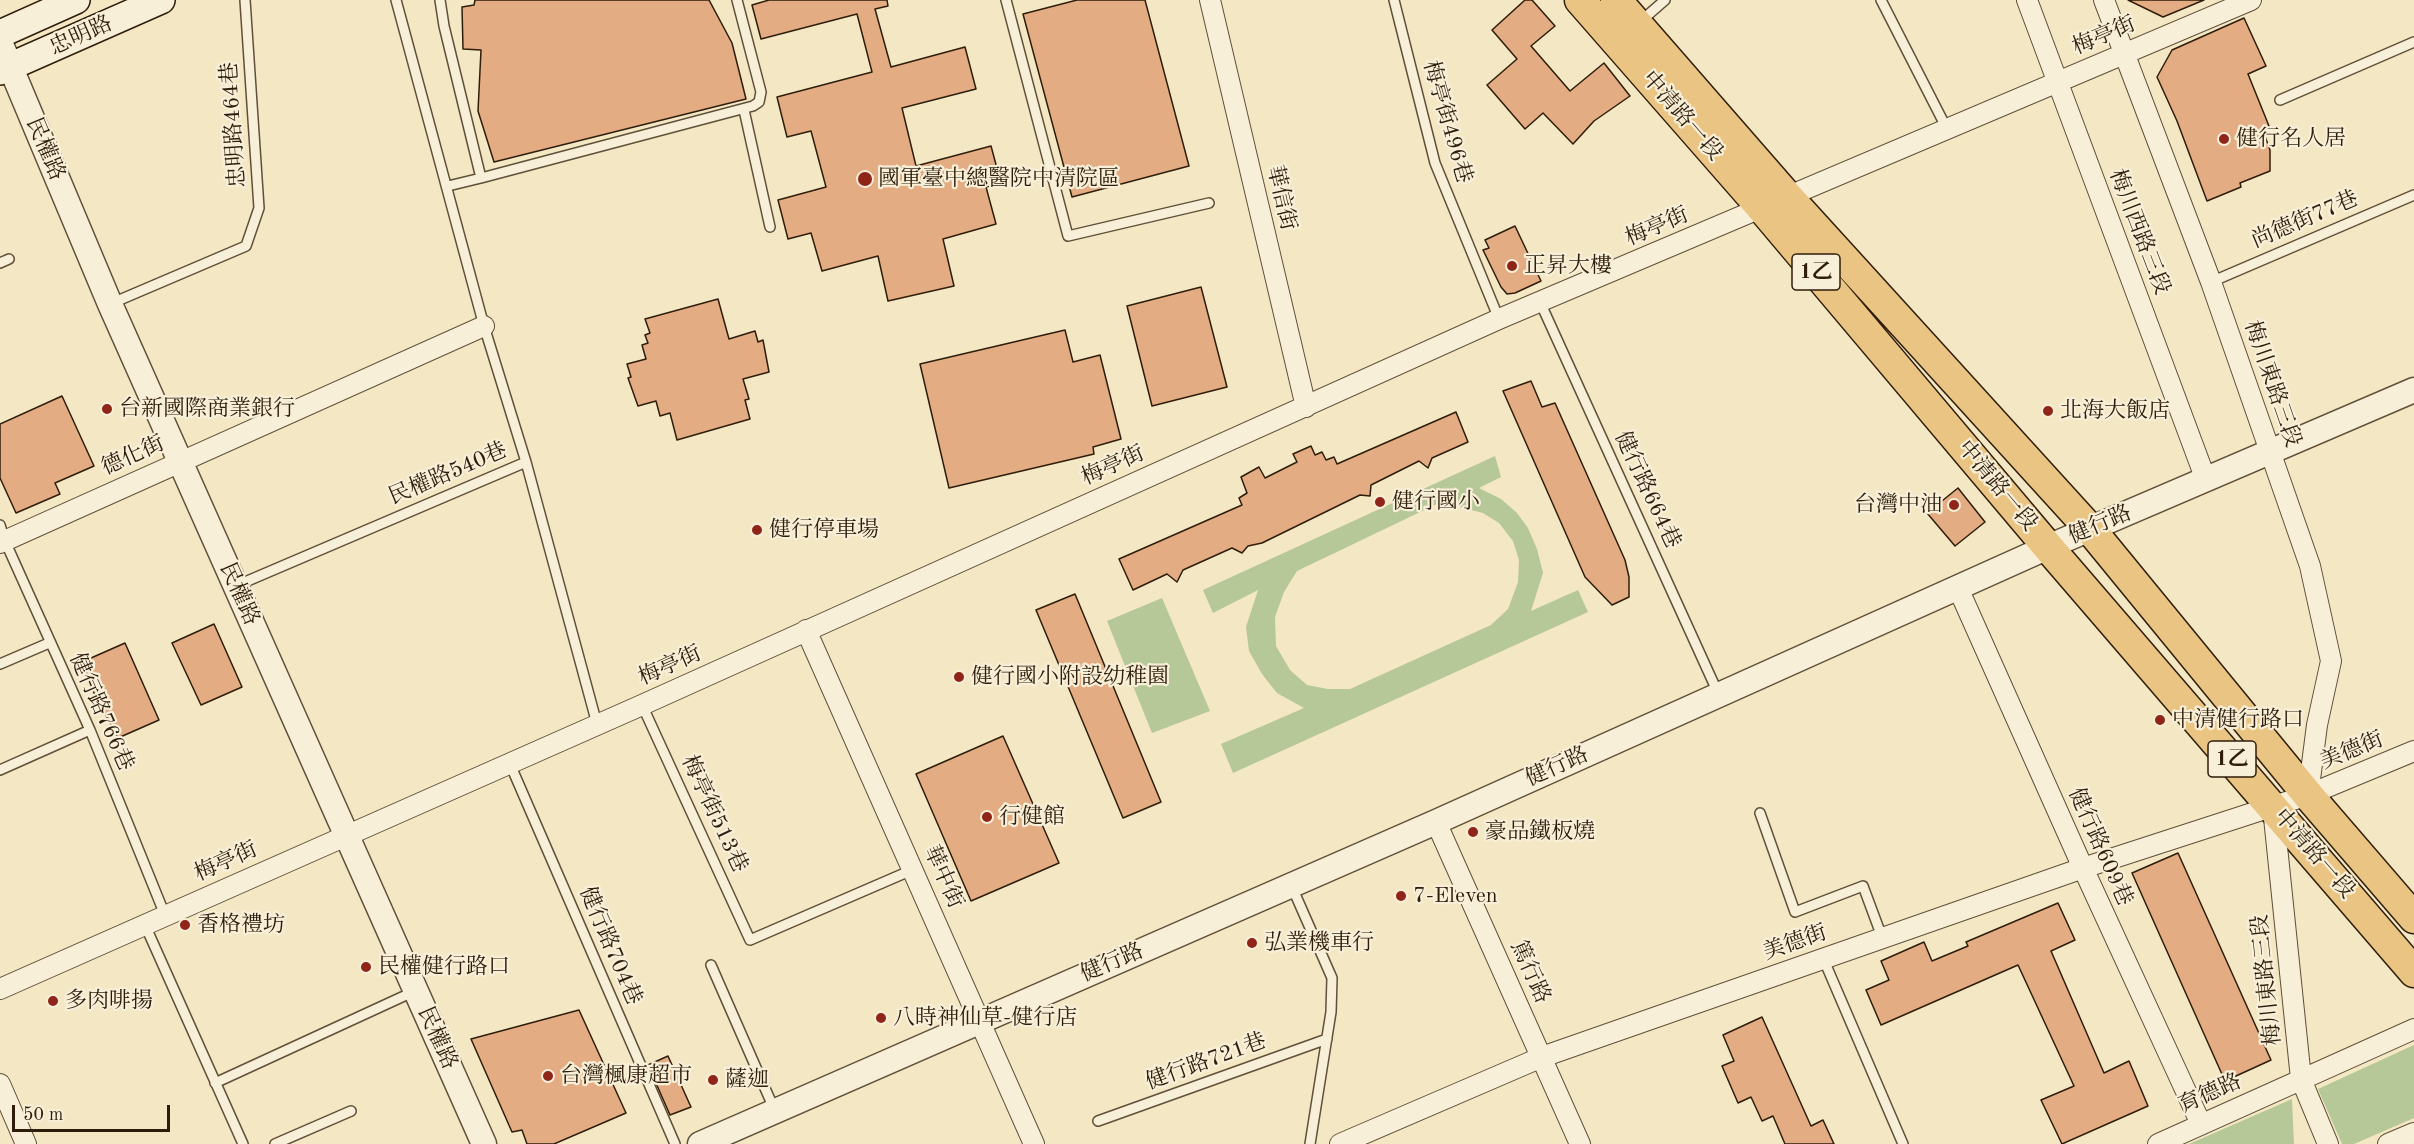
<!DOCTYPE html>
<meta charset="utf-8">
<style>
body{margin:0}
#map{position:relative;width:2414px;height:1144px;overflow:hidden;background:#f4e7c4;font-family:"Old Standard TT",serif}
canvas{display:block}
.scale{position:absolute;left:12px;top:1105px;width:158px;height:27px;box-sizing:border-box;border:3px solid #2e1d0a;border-top:0;padding-left:8px;font-size:18px;line-height:21px;white-space:nowrap;color:#2e1d0a;-webkit-text-stroke:4px #f8efd9;paint-order:stroke}
</style>
<div id="map">
<canvas width="2414" height="1144"></canvas>
<div class="scale">50 m</div>
</div>
<script>
const g = document.querySelector('canvas').getContext('2d');
g.lineJoin = 'round';
function paint(path, color) { g.fillStyle = color; g.fill(path, 'evenodd'); }
const shape = rows => new Path2D(rows.map(r => 'M' + r).join(''));
function strokePath(path, color, width, dash) { g.strokeStyle = color; g.lineWidth = width; g.lineCap = dash ? 'butt' : 'round'; g.setLineDash(dash || []); g.stroke(path); }
function label(font, color, halo, rows, align = 'center') {
  g.font = font + ' "Old Standard TT","Noto Serif TC",serif'; g.lineWidth = 4.5; g.setLineDash([]); g.textBaseline = 'middle'; g.strokeStyle = halo; g.fillStyle = color; for (const [text, x, y, turn = 0] of rows) {
    g.save(); g.translate(x, y); g.rotate((+turn || 0) * Math.PI / 180); g.textAlign = isNaN(turn) ? turn : align; if (halo) g.strokeText(text, 0, 0); g.fillText(text, 0, 0); g.restore();
  }
}
paint(shape([
 [1495,456,1501,477,1479,488,1501,499,1517,513,1528,528,1537,549,1543,573,1531,611,1578,590,1588,612,1233,773,1221,744,1304,708,1277,693,1262,674,1249,651,1246,627,1258,590,1213,613,1203,590],
 [1441,502,1483,513,1499,523,1513,541,1519,560,1518,582,1508,609,1491,625,1350,689,1328,689,1307,685,1290,670,1276,646,1275,617,1284,592,1297,571],
 [1162,598,1210,711,1152,733,1107,621],
 [2414,1045,2414,1118,2354,1144,2342,1144,2318,1089],
 [2292,1099,2294,1144,2189,1144]
]), '#b6c798');
const building = shape([
 [475,0,709,0,732,43,746,99,494,162,478,111,481,50,463,49,462,7,474,5,475,0],
 [769,0,887,0,888,6,875,9,891,67,965,47,976,89,902,108,916,166,991,146,1001,183,986,187,996,224,943,239,954,286,888,301,878,256,822,271,811,233,788,239,778,200,826,187,811,131,787,137,777,97,872,72,857,14,761,39,752,5,769,0],
 [1077,0,1145,0,1189,166,1072,197,1023,14,1077,0],
 [1525,0,1532,0,1555,26,1531,46,1570,91,1604,63,1630,96,1594,121,1573,144,1543,113,1525,129,1487,85,1517,59,1492,30,1525,0],
 [2128,0,2204,0,2163,17,2128,0],
 [2244,18,2266,66,2248,74,2269,126,2262,128,2270,150,2270,171,2240,183,2241,187,2207,201,2177,121,2157,77,2172,50,2244,18],
 [1515,226,1541,281,1515,293,1507,294,1501,287,1483,250,1489,248,1485,240,1515,226],
 [1201,287,1227,387,1152,406,1127,306,1201,287],
 [718,299,729,339,755,331,758,342,763,340,769,372,743,379,749,399,745,400,750,419,677,440,670,413,660,416,656,401,638,406,628,378,631,377,627,364,646,359,642,345,648,343,645,335,650,333,645,319,718,299],
 [1065,330,1073,362,1100,355,1121,439,1093,447,1094,454,949,488,920,364,1065,330],
 [1531,381,1542,407,1555,403,1625,560,1629,577,1629,597,1612,605,1585,577,1503,391,1531,381],
 [62,396,94,466,55,483,60,494,16,513,0,478,0,424,62,396],
 [1456,412,1468,442,1432,458,1428,468,1419,461,1371,485,1370,496,1360,495,1262,543,1248,546,1242,553,1232,548,1183,570,1177,582,1167,574,1133,590,1119,559,1242,505,1239,498,1247,493,1241,477,1259,467,1265,478,1297,462,1293,454,1311,446,1315,455,1322,452,1326,460,1334,457,1337,464,1456,412],
 [1958,488,1985,522,1955,546,1927,513,1958,488],
 [1075,594,1161,802,1123,818,1036,610,1075,594],
 [214,624,242,687,201,705,172,643,214,624],
 [125,643,159,720,118,738,94,693,82,662,125,643],
 [1003,736,1059,863,971,901,916,774,1003,736],
 [2178,853,2271,1060,2225,1081,2132,873,2178,853],
 [2058,903,2075,940,2051,951,2104,1073,2129,1061,2148,1106,2062,1144,2041,1100,2074,1086,2018,965,1881,1025,1866,990,1889,980,1881,961,1924,942,1932,961,1968,946,1966,942,2058,903],
 [579,1010,626,1113,554,1144,527,1144,522,1130,512,1132,471,1039,579,1010],
 [1762,1017,1811,1126,1823,1120,1834,1144,1785,1144,1773,1116,1762,1121,1751,1097,1738,1103,1722,1066,1734,1061,1723,1035,1762,1017],
 [668,1056,691,1107,670,1115,648,1065,668,1056]
]);
paint(building, '#e3ac83');
strokePath(building, '#2e1d0a', 1.5);
const service = shape([
 [396,0,484,326,526,462],
 [440,0,444,26,481,178,448,186],
 [1006,0,1068,236,1209,203],
 [1394,0,1435,163,1499,319],
 [1881,0,1947,129],
 [1641,21,1665,0],
 [2280,100,2414,42],
 [744,110,770,227],
 [481,178,753,106,759,102,761,92,737,0],
 [0,263,9,259],
 [2211,282,2414,195],
 [1540,302,1718,693],
 [110,304,246,246,259,208,245,0],
 [0,525,5,541,90,730,165,915],
 [238,585,526,462,597,724],
 [0,664,49,643],
 [642,705,750,940,912,870],
 [510,764,675,1144],
 [0,770,90,730],
 [1760,813,1795,912,1863,886,1882,937],
 [1292,887,1332,978,1331,1012,1310,1144],
 [145,925,243,1144],
 [1823,958,1903,1144],
 [711,965,775,1111],
 [215,1083,415,991],
 [1098,1121,1327,1039],
 [275,1144,351,1111]
]);
const minor = shape([
 [1210,0,1306,407],
 [2027,0,2206,480],
 [2104,0,2211,282,2310,566,2331,661,2317,725,2308,795],
 [0,543,484,326],
 [1958,588,2083,868,2201,1124],
 [806,630,1034,1144],
 [2273,808,2301,1079,2328,1144],
 [1436,822,1580,1144],
 [0,989,642,705,1499,319,2251,0],
 [0,1084,26,1144],
 [1340,1144,1542,1057,2083,868,2308,795,2414,751],
 [2158,1144,2414,1029],
 [2388,1144,2414,1133]
]);
const tertiary = shape([
 [0,42,110,304,484,1144],
 [700,1144,1436,822,2048,547,2414,390]
]);
const secondary = shape([
 [0,34,76,0],
 [0,71,161,0]
]);
const primary = shape([
 [1580,0,1762,208,2048,547,2414,972],
 [1616,0,1787,196,2090,529,2308,795,2414,918]
]);
strokePath(service, '#605038', 12);
strokePath(minor, '#605038', 22);
strokePath(tertiary, '#605038', 27);
strokePath(secondary, '#2e1d0a', 30);
strokePath(primary, '#2e1d0a', 33);
strokePath(service, '#f8efd9', 9);
strokePath(minor, '#f8efd9', 20);
strokePath(tertiary, '#f8efd9', 24);
strokePath(secondary, '#f8efd9', 27);
strokePath(primary, '#eac482', 30);
for (const [x, y, r, color] of [
 [2224,139,6,"#8f2418"],
 [865,179,8,"#8f2418"],
 [1512,266,6,"#8f2418"],
 [107,409,6,"#8f2418"],
 [2048,411,6,"#8f2418"],
 [1380,502,6,"#8f2418"],
 [1954,505,6,"#8f2418"],
 [757,530,6,"#8f2418"],
 [959,677,6,"#8f2418"],
 [2160,720,6,"#8f2418"],
 [987,817,6,"#8f2418"],
 [1473,832,6,"#8f2418"],
 [1401,896,6,"#8f2418"],
 [185,925,6,"#8f2418"],
 [1252,943,6,"#8f2418"],
 [366,967,6,"#8f2418"],
 [53,1001,6,"#8f2418"],
 [881,1018,6,"#8f2418"],
 [548,1076,6,"#8f2418"],
 [713,1080,6,"#8f2418"]
]) { const dot = new Path2D(); dot.arc(x, y, r, 0, 2 * Math.PI); g.fillStyle = color; g.fill(dot); strokePath(dot, '#f8efd9', 2); }
for (const [x, y, w] of [
 [1816,272,48],
 [2232,759,48]
]) { const box = new Path2D(); box.roundRect(x - w / 2, y - 18, w, 36, 4.5); g.fillStyle = '#f8efd9'; g.fill(box); strokePath(box, '#2e1d0a', 1.5); }
label('bold 21px', '#2e1d0a', null, [
 ["1乙",1816,272],
 ["1乙",2232,759]
]);
label('22px', '#2e1d0a', '#f8efd9', [
 ["忠明路",81,36,-24],
 ["梅亭街",2104,36,-23],
 ["中清路一段",1682,116,49],
 ["梅亭街496巷",1447,122,74],
 ["忠明路464巷",234,125,-94],
 ["民權路",45,149,67],
 ["華信街",1281,198,77],
 ["尚德街77巷",2305,220,-23],
 ["梅亭街",1657,227,-23],
 ["梅川西路三段",2139,232,69],
 ["梅川東路三段",2272,384,71],
 ["德化街",133,456,-24],
 ["梅亭街",1113,466,-24],
 ["民權路540巷",448,474,-23],
 ["中清路一段",1997,486,50],
 ["健行路664巷",1647,490,65],
 ["健行路",2100,525,-23],
 ["民權路",239,594,66],
 ["梅亭街",670,666,-24],
 ["健行路766巷",101,712,66],
 ["美德街",2352,751,-22],
 ["健行路",1557,767,-24],
 ["梅亭街513巷",714,814,65],
 ["健行路609巷",2100,847,66],
 ["中清路一段",2314,854,49],
 ["梅亭街",226,862,-24],
 ["華中街",943,877,66],
 ["美德街",1795,943,-19],
 ["健行路704巷",610,946,67],
 ["健行路",1112,963,-23],
 ["篤行路",1530,972,66],
 ["梅川東路三段",2267,980,-96],
 ["民權路",437,1038,66],
 ["健行路721巷",1206,1062,-20],
 ["育德路",2210,1094,-24]
]);
label('22px', '#2e1d0a', '#f8efd9', [
 ["健行名人居",2236,139],
 ["國軍臺中總醫院中清院區",878,179],
 ["正昇大樓",1524,266],
 ["台新國際商業銀行",119,409],
 ["北海大飯店",2060,411],
 ["健行國小",1392,502],
 ["台灣中油",1942,505,"right"],
 ["健行停車場",769,530],
 ["健行國小附設幼稚園",971,677],
 ["中清健行路口",2172,720],
 ["行健館",999,817],
 ["豪品鐵板燒",1485,832],
 ["7-Eleven",1413,896],
 ["香格禮坊",197,925],
 ["弘業機車行",1264,943],
 ["民權健行路口",378,967],
 ["多肉啡揚",65,1001],
 ["八時神仙草-健行店",893,1018],
 ["台灣楓康超市",560,1076],
 ["薩迦",725,1080]
], 'left');
</script>
